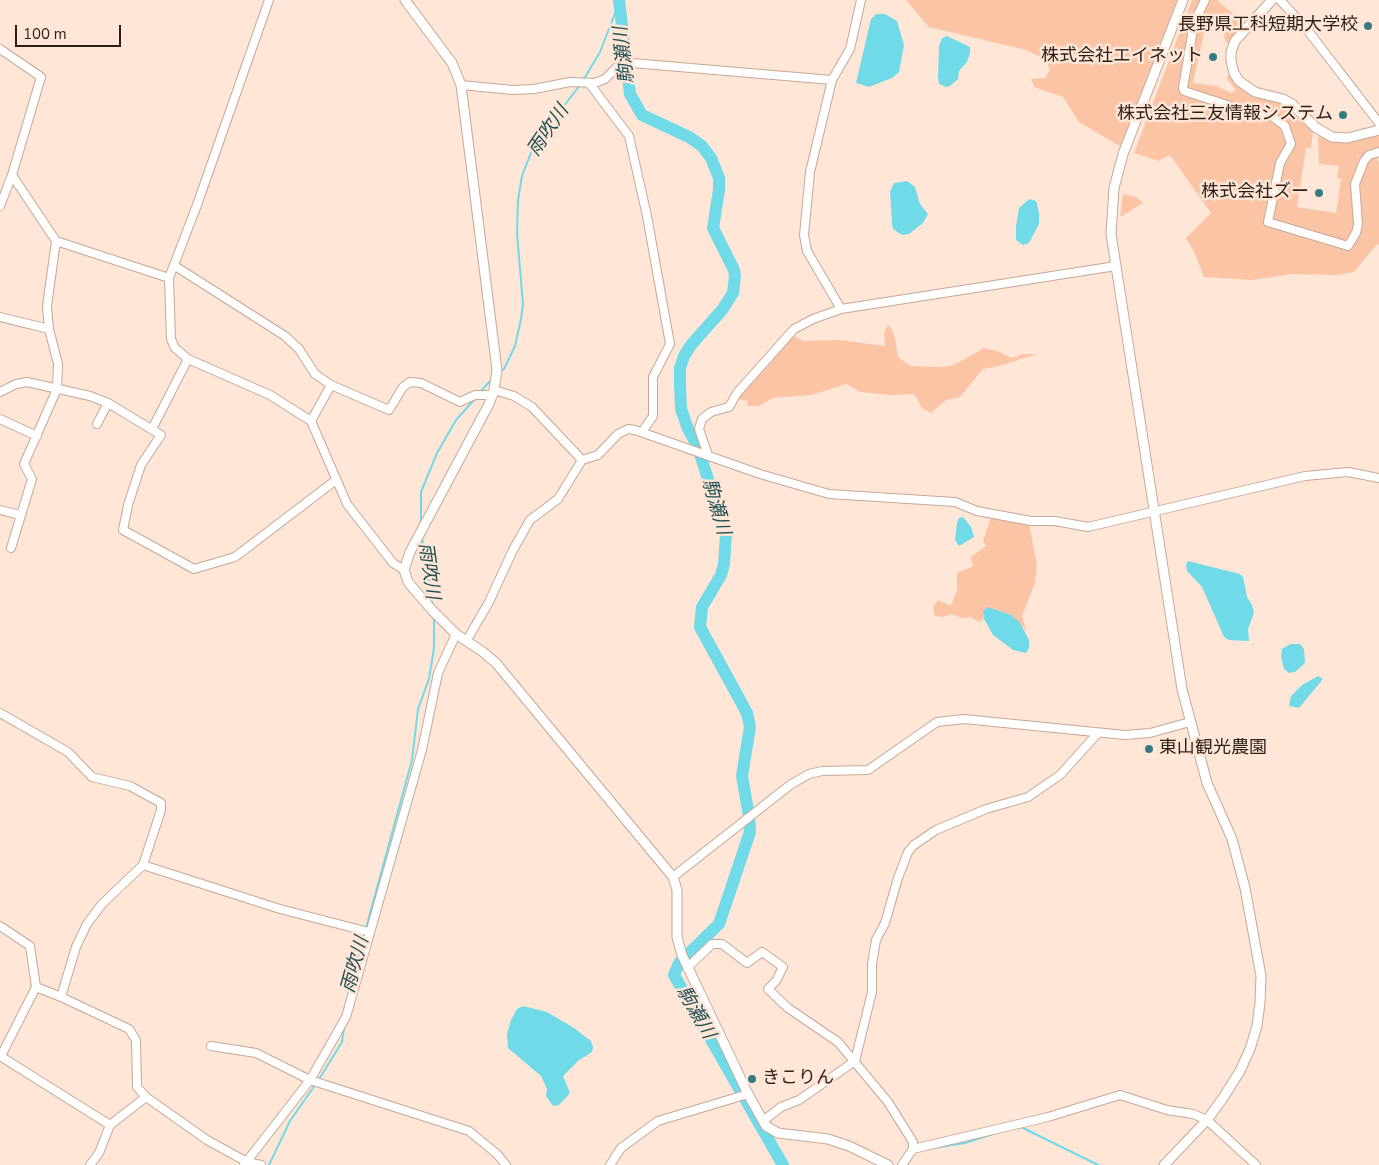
<!DOCTYPE html>
<meta charset="utf-8">
<style>
body{margin:0}
#map{position:relative;width:1379px;height:1165px;overflow:hidden;background:#ffe6d7;font-family:"Nunito Sans",sans-serif}
canvas{display:block}
.scale{position:absolute;left:15px;top:25px;width:106px;height:22px;box-sizing:border-box;border:2px solid #2a1f18;border-top:0;padding-left:6px;font-size:15px;line-height:18px;white-space:nowrap;color:#2a1f18;-webkit-text-stroke:4px #ffe6d7;paint-order:stroke}
</style>
<div id="map">
<canvas width="1379" height="1165"></canvas>
<div class="scale">100 m</div>
</div>
<script>
const g = document.querySelector('canvas').getContext('2d');
g.lineJoin = 'round';
function paint(path, color) { g.fillStyle = color; g.fill(path, 'evenodd'); }
const shape = rows => new Path2D(rows.map(r => 'M' + r).join(''));
function strokePath(path, color, width, dash) { g.strokeStyle = color; g.lineWidth = width; g.lineCap = dash ? 'butt' : 'round'; g.setLineDash(dash || []); g.stroke(path); }
function label(font, color, halo, rows, align = 'center') {
  g.font = font + ' "Nunito Sans","Noto Sans JP",sans-serif'; g.lineWidth = 5; g.setLineDash([]); g.textBaseline = 'middle'; g.strokeStyle = halo; g.fillStyle = color; for (const [text, x, y, turn = 0] of rows) {
    g.save(); g.translate(x, y); g.rotate((+turn || 0) * Math.PI / 180); g.textAlign = isNaN(turn) ? turn : align; if (halo) g.strokeText(text, 0, 0); g.fillText(text, 0, 0); g.restore();
  }
}
paint(shape([
 [906,0,1177,0,1121,147,1079,122,1063,97,1034,87,1031,79,1045,78,1050,70,1048,65,1039,56,1026,50,929,27],
 [1192,0,1217,0,1244,23,1230,44,1225,41,1224,33,1205,29,1193,83,1216,86,1231,93,1236,90,1227,79,1227,76,1230,75,1290,107,1313,132,1311,148,1306,148,1297,207,1336,213,1341,179,1337,178,1339,166,1319,164,1318,136,1339,143,1379,135,1379,149,1375,151,1379,163,1379,245,1377,244,1354,272,1337,275,1292,274,1252,280,1204,277,1195,254,1186,238,1211,213,1170,155,1158,161,1134,153],
 [1123,194,1136,197,1143,203,1120,217],
 [888,325,891,328,895,338,898,357,910,366,942,367,954,365,984,348,997,351,1012,358,1023,354,1036,354,1003,365,983,369,960,397,946,400,931,413,922,408,914,394,891,395,860,392,846,384,811,395,773,398,759,406,747,406,748,401,736,399,791,335,804,341,839,340,885,346,884,332],
 [991,517,1029,523,1037,565,1035,583,1022,616,1027,632,1020,623,983,611,984,619,978,622,971,617,962,618,951,614,944,617,935,616,933,607,938,600,951,606,957,590,957,573,973,566,971,557,986,546,983,541]
]), '#fbc5a5');
paint(shape([
 [876,14,885,14,897,21,904,45,899,72,892,78,869,87,856,83,871,19],
 [947,36,970,47,970,53,967,62,959,71,958,79,950,86,946,87,939,84,938,77,939,46,942,38],
 [907,181,915,187,920,204,928,214,923,223,909,234,902,235,893,229,892,224,890,192,894,183],
 [1029,199,1036,201,1039,212,1039,224,1029,243,1023,245,1016,240,1016,226,1019,208],
 [963,517,971,527,974,537,959,546,955,540,957,523,959,518],
 [1188,561,1240,574,1243,577,1247,597,1252,605,1254,613,1248,629,1249,641,1229,640,1224,637,1202,587,1187,571,1186,565],
 [988,607,1011,615,1020,623,1029,640,1029,648,1026,653,1013,650,993,635,984,619,983,611],
 [1290,644,1300,644,1304,649,1305,663,1295,672,1289,673,1284,669,1281,657,1282,649],
 [1318,676,1323,679,1299,708,1289,706,1291,696,1302,685],
 [523,1006,547,1012,574,1028,591,1041,593,1047,592,1052,578,1061,563,1076,570,1093,559,1105,553,1106,546,1096,547,1089,541,1076,508,1048,507,1034,511,1020,517,1009]
]), '#71dae8');
strokePath(shape([
 [584,79,600,52,619,3],
 [500,372,504,369,515,346,521,319,523,304,517,234,518,200,522,176,534,145,580,85],
 [479,393,493,378],
 [421,526,421,492,437,453,456,420,475,399],
 [422,538,433,607],
 [366,928,412,760,418,709,429,679,434,648,434,617],
 [346,1003,365,933],
 [318,1081,342,1042,344,1028],
 [1019,1126,1098,1165],
 [927,1149,965,1143,993,1134],
 [269,1165,290,1121,315,1085]
]), '#71dae8', 2);
strokePath(shape([
 [619,0,630,94,642,115,689,137,702,146,711,158,719,178,719,190,713,228,734,270,735,277,733,293,722,310,691,345,684,356,680,368,680,385,681,409,688,429,697,445,726,535,724,564,721,575,702,607,700,627,747,713,750,727,742,776,749,816,750,832,719,924,679,963,674,975,783,1165]
]), '#71dae8', 12);
const minor = shape([
 [269,0,197,205,169,278,171,339,175,348,188,359,270,395,311,421,347,504,393,563,404,570],
 [1205,0,1194,23,1183,88,1184,91,1224,104,1273,117,1285,126,1291,144,1280,163,1268,222,1348,246,1356,233,1358,224,1355,184,1364,161,1369,155,1379,152],
 [1280,0,1305,27,1379,123],
 [0,49,41,77,12,175,0,206],
 [589,83,629,136,647,216,670,344,653,377,653,416,642,432],
 [461,85,513,90,534,89,570,82,595,83,605,79,619,65,632,63,832,80],
 [12,175,56,241,169,278],
 [175,266,285,336,299,349,315,374,331,385,389,410,403,387,410,382,421,383,460,402,475,395,493,395],
 [841,309,807,251,804,235,810,172,832,80,850,49,861,0],
 [0,317,49,329],
 [494,390,514,396,532,407,582,460],
 [0,392,16,384,27,382,90,396,108,403,161,435,141,465,128,505,123,530,194,569,235,557,336,480],
 [0,419,37,436],
 [311,421,331,385],
 [97,424,108,403],
 [152,429,188,359],
 [708,455,699,429,702,419,711,412,729,407,737,393,794,329,813,319,841,309,1116,266],
 [0,510,20,515],
 [11,548,32,479,24,464,57,389,58,364,49,329,47,306,56,241],
 [467,640,489,602,513,550,530,520,558,499,582,460,598,455,618,434,628,429,635,430,760,474,829,494,955,502,977,511,1031,521,1055,521,1088,527,1305,476,1348,472,1379,478],
 [0,713,68,752,92,777,130,786,161,803,161,810,143,865,102,904,87,924,76,947,61,997],
 [143,865,280,909,369,932],
 [673,877,790,785,809,774,822,771,868,770,937,722,964,719,1125,735,1150,733,1190,722],
 [0,926,30,946,36,987],
 [688,967,712,944,722,944,747,963,762,952,783,967,776,981,768,989,788,1008,838,1042,888,1102,913,1142,913,1149,902,1165],
 [211,1046,256,1053,310,1080,469,1131,497,1154,506,1165],
 [0,1056,110,1125],
 [1,1056,36,987,61,997,129,1029,136,1040,137,1087,146,1097,207,1140,247,1162,261,1165],
 [763,1121,781,1107,799,1100,855,1061,872,992,872,964,876,940,885,923,898,878,908,852,914,845,936,830,986,809,1028,797,1060,775,1097,734],
 [913,1149,1048,1117,1120,1095,1167,1110,1193,1114,1207,1120,1256,1165],
 [90,1165,99,1153,110,1125,146,1097],
 [244,1165,310,1080,346,1017,422,750,438,673,456,634],
 [610,1165,621,1148,658,1121,748,1094]
]);
const tertiary = shape([
 [405,0,452,63,461,85,497,370,494,390,489,404,410,552,404,570,408,582,431,609,456,634,483,652,496,663,673,877,677,890,677,937,682,955,748,1094,766,1126,778,1133,828,1139,849,1146,888,1165],
 [1272,0,1235,41,1231,52,1231,61,1234,73,1239,81,1255,92,1283,99,1292,104,1315,127,1332,137,1347,138,1379,130],
 [1164,1165,1207,1120,1223,1098,1240,1071,1250,1049,1257,1026,1260,1003,1261,976,1245,888,1232,839,1207,783,1182,689,1111,234,1114,188,1123,154,1183,0]
]);
strokePath(minor, '#c5a896', 10);
strokePath(tertiary, '#c5a896', 11);
strokePath(minor, '#fff', 8);
strokePath(tertiary, '#fff', 9);
for (const [x, y, r, color] of [
 [1368,26,5,"#347b84"],
 [1213,57,5,"#347b84"],
 [1343,115,5,"#347b84"],
 [1319,193,5,"#347b84"],
 [1149,749,5,"#347b84"],
 [752,1079,5,"#347b84"]
]) { const dot = new Path2D(); dot.arc(x, y, r, 0, 2 * Math.PI); g.fillStyle = color; g.fill(dot); strokePath(dot, '#ffe6d7', 2); }
label('18px', '#2a1f18', '#ffe6d7', [
 ["長野県工科短期大学校",1358,26],
 ["株式会社エイネット",1203,57],
 ["株式会社三友情報システム",1333,115],
 ["株式会社ズー",1309,193],
 ["東山観光農園",1159,749,"left"],
 ["きこりん",762,1079,"left"]
], 'right');
label('italic 19px', '#215156', '#ffe6d7', [
 ["駒瀬川",625,55,-97],
 ["雨吹川",549,131,-56],
 ["駒瀬川",715,507,74],
 ["雨吹川",428,571,82],
 ["雨吹川",356,965,-75],
 ["駒瀬川",695,1013,60]
]);
</script>
